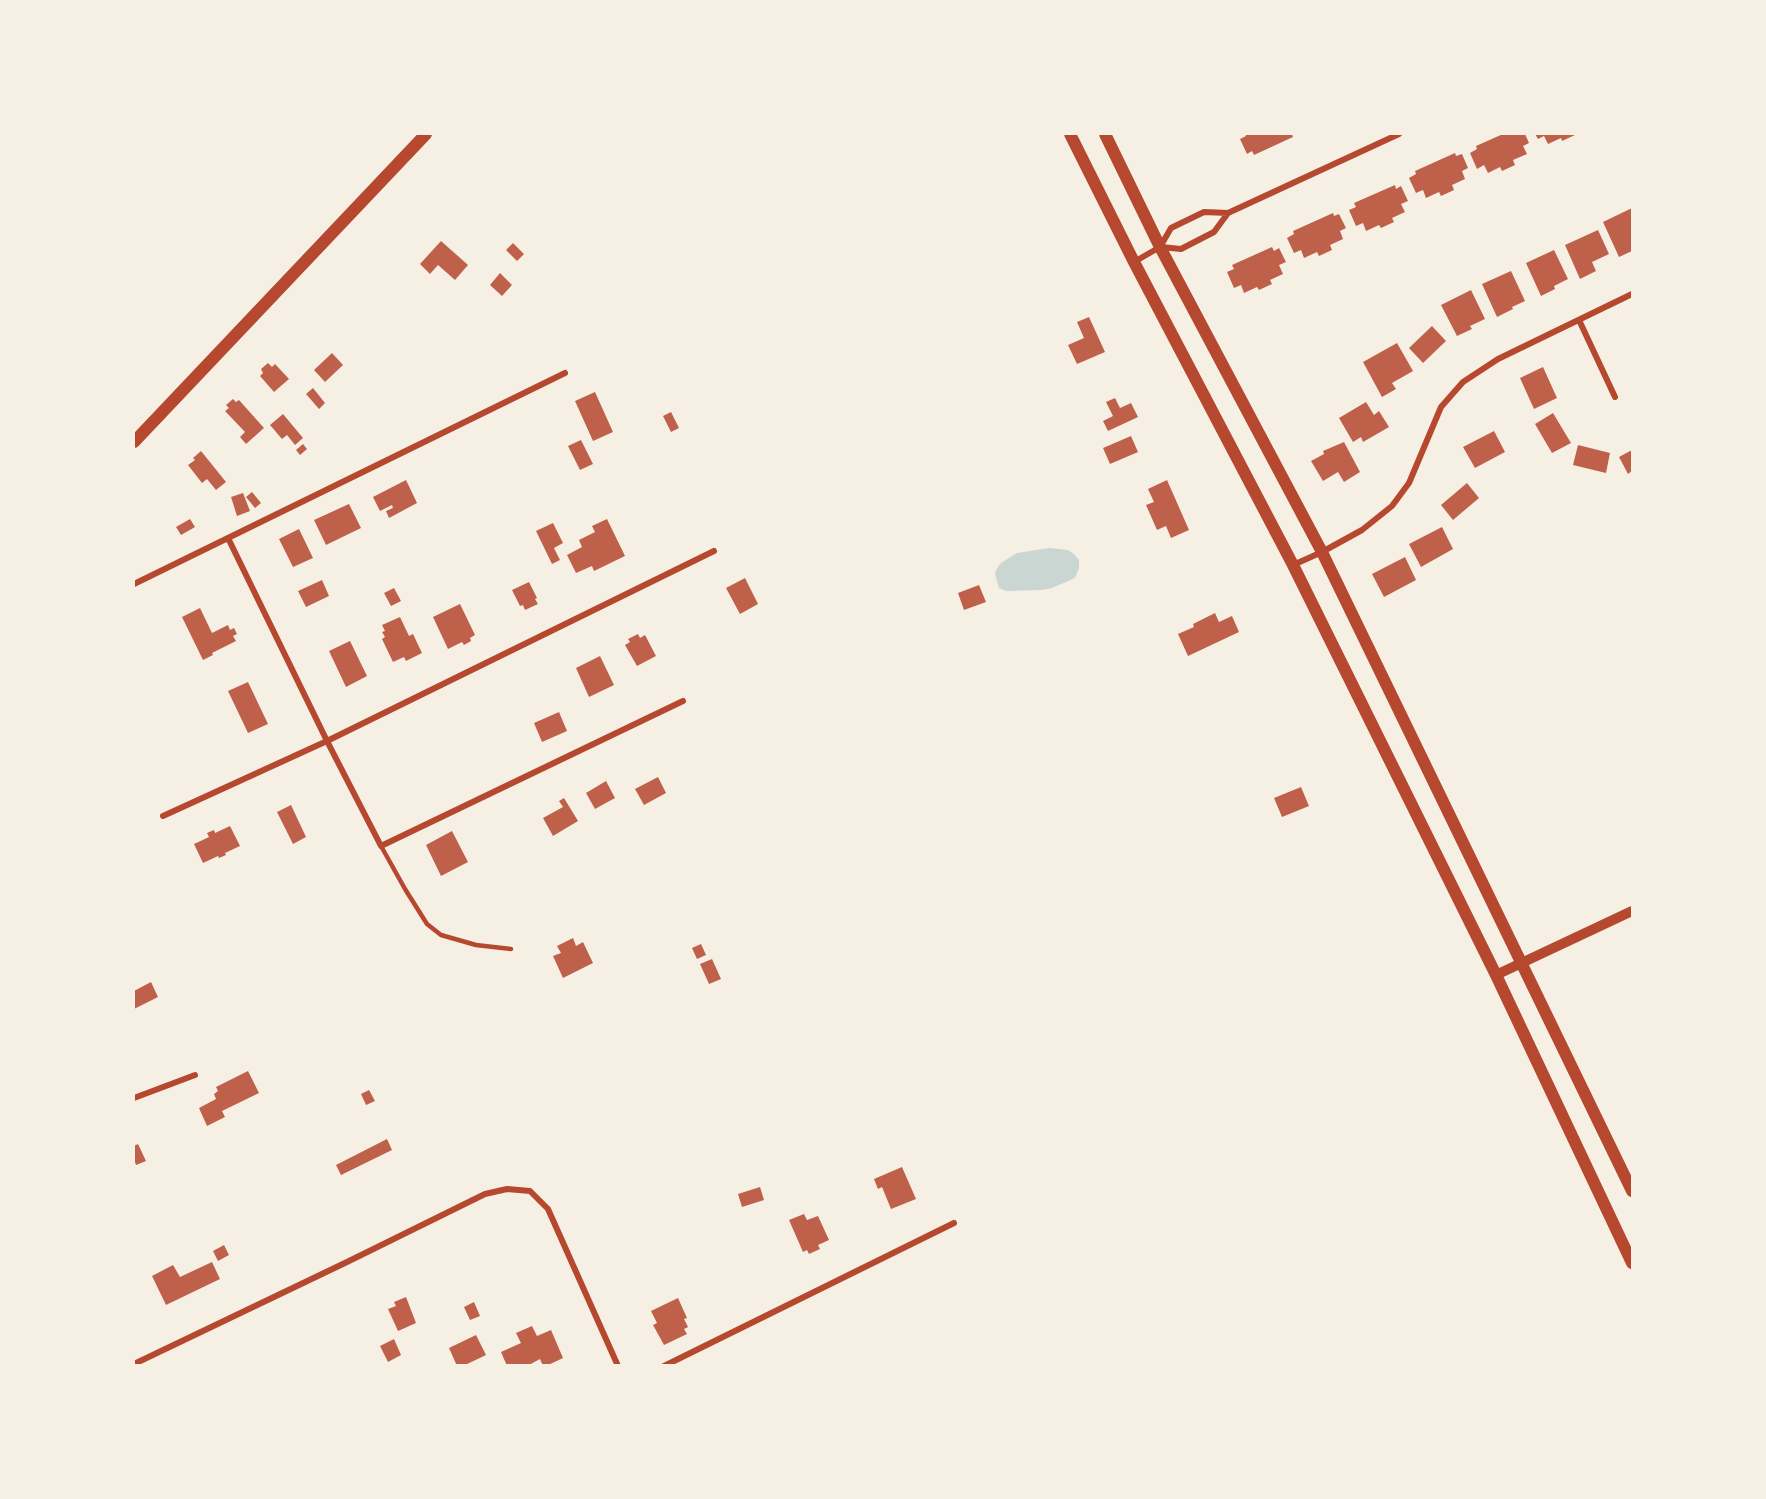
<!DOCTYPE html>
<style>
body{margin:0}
#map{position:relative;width:1766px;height:1499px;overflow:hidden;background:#f6efe4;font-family:Lato,sans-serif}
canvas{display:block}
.frame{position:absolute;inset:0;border:135px solid #f6efe4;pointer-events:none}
</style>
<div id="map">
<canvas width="1766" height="1499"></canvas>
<div class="frame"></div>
</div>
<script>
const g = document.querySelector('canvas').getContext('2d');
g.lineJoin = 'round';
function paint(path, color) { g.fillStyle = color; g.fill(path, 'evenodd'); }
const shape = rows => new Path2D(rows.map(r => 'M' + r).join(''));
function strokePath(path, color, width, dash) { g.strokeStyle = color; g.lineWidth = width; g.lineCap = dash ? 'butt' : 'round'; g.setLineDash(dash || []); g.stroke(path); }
paint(shape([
 [1049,548,1068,550,1074,554,1079,560,1079,568,1075,578,1052,588,1042,590,1006,591,999,588,995,574,997,568,1001,563,1017,553]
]), '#c9d6d2');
paint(shape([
 [1245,134,1292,134,1293,137,1254,155,1252,151,1247,154,1240,139,1246,136],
 [1503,134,1525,134,1529,143,1523,146,1527,154,1513,160,1515,165,1502,171,1500,167,1488,173,1484,165,1477,169,1470,153,1477,149,1476,146],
 [1535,134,1575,134,1575,135,1562,141,1561,138,1548,144,1544,136,1538,139],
 [1455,153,1456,156,1462,154,1468,168,1462,171,1465,179,1452,185,1454,190,1441,196,1439,192,1426,198,1423,190,1416,193,1409,178,1416,174,1415,171],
 [1395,185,1396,189,1401,186,1408,201,1401,204,1405,212,1392,218,1394,222,1381,228,1379,225,1366,231,1363,223,1356,226,1349,210,1356,207,1354,203],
 [1632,208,1632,251,1619,257,1603,222],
 [1333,213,1334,216,1339,214,1346,228,1340,231,1343,239,1330,245,1332,250,1319,256,1317,252,1304,258,1301,250,1294,253,1287,238,1294,234,1293,231],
 [1598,230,1609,254,1592,262,1596,271,1580,279,1565,245],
 [441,241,468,265,455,280,438,265,430,274,420,264],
 [513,243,524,254,517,261,506,250],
 [1272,247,1274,251,1279,248,1286,262,1279,265,1283,274,1270,280,1272,284,1259,290,1257,287,1244,293,1241,285,1234,288,1227,272,1234,269,1232,265],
 [1554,250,1568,279,1554,286,1555,289,1541,296,1526,263],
 [1511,271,1525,301,1512,307,1513,309,1497,317,1482,284],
 [500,273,512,285,502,296,490,285],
 [1471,290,1485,319,1470,326,1472,329,1457,336,1441,305],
 [1089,317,1105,352,1077,364,1068,345,1084,338,1077,322],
 [1432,326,1446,341,1423,363,1409,348],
 [1397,343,1413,371,1392,383,1396,389,1382,397,1363,362],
 [332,353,343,365,325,382,314,370],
 [268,363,272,367,275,364,289,379,274,392,260,376,263,373,261,369],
 [1543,367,1557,398,1534,409,1520,378],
 [313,388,325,403,319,409,306,394],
 [595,392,613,432,593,441,575,401],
 [1115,398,1120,408,1131,403,1138,417,1108,431,1103,421,1113,416,1106,402],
 [233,399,236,402,239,400,264,428,246,444,240,437,245,432,225,411,229,408,226,405],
 [1366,402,1374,415,1379,411,1389,427,1363,442,1361,437,1353,442,1339,418],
 [671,412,679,428,671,432,663,416],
 [1553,413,1571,443,1552,453,1535,424],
 [283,414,303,438,295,445,287,435,282,439,270,425],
 [1494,431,1505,452,1475,468,1463,447],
 [1131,436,1138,452,1110,464,1103,448],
 [581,440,593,464,580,470,568,446],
 [1344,442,1360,472,1344,482,1338,472,1323,481,1311,461,1324,454,1323,451],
 [303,444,307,449,300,455,296,450],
 [1578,445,1610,453,1606,473,1573,465],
 [1632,450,1632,471,1628,474,1619,457],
 [201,451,226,482,216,490,207,479,202,483,188,465,195,460,193,458],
 [406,480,417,503,389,518,386,511,393,508,392,505,380,511,373,497],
 [1167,480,1189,530,1171,538,1166,526,1157,530,1146,505,1154,502,1148,489],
 [1467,483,1479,498,1453,520,1441,505],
 [252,492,261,503,255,508,246,497],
 [243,493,250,511,237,516,231,497],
 [349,504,361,528,326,545,314,520],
 [190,519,195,527,181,535,176,527],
 [607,519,625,556,594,571,592,566,576,573,567,555,582,547,579,540,595,532,592,526],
 [553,523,563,543,554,548,560,560,552,564,536,531],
 [1442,527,1453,549,1421,567,1409,544],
 [299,529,313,558,293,567,279,539],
 [1405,557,1416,580,1384,597,1372,574],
 [745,578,758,604,740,614,726,588],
 [322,580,329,596,306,607,298,591],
 [529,582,537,598,535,599,538,604,525,610,523,605,520,606,512,590],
 [979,585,986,602,964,610,958,593],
 [394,588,401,601,391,606,384,593],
 [460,604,475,635,470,638,471,641,464,645,462,642,448,649,433,617],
 [200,608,212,633,228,625,230,630,234,628,237,634,233,636,236,641,212,653,213,655,203,660,182,617],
 [1215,613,1219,622,1232,616,1239,632,1188,656,1178,634,1194,627,1193,624],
 [400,617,409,636,413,634,422,653,406,661,404,657,393,662,382,639,385,637,382,632,385,631,382,625],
 [638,634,640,638,645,635,656,656,637,666,625,645,630,642,628,639],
 [350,641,367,676,346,687,329,651],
 [600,656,614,685,589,697,576,668],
 [248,682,268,724,248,733,228,691],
 [559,712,567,731,542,742,534,723],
 [658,777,666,793,644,805,635,789],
 [606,781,615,798,595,809,586,793],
 [1301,787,1309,806,1282,817,1274,798],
 [564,798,578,821,553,836,543,818,563,807,559,801],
 [291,805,306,837,293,844,277,812],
 [230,826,240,846,225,853,226,855,219,858,218,856,203,863,194,844,209,837,207,833,214,830,215,833],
 [452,831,468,862,441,876,426,845],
 [573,938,576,946,583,942,593,963,563,978,553,956,561,953,557,946],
 [701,944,706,955,697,959,692,948],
 [712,959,721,979,709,984,700,964],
 [151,982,158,997,134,1009,134,991],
 [248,1071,259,1093,222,1111,225,1117,207,1126,199,1108,216,1099,214,1094,218,1091,216,1087],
 [369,1090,375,1101,366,1105,361,1094],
 [387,1139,392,1150,341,1175,336,1165],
 [138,1144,146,1161,136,1165,135,1162,134,1163,134,1146],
 [902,1167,916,1199,891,1209,882,1187,878,1189,874,1179],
 [760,1187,764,1200,742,1207,738,1194],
 [804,1214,807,1220,818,1216,829,1240,818,1245,820,1249,809,1254,807,1250,803,1252,789,1220],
 [224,1245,229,1255,218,1261,213,1251],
 [212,1262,220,1279,166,1305,152,1276,173,1265,180,1277],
 [406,1297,416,1323,398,1331,388,1309,396,1306,394,1302],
 [678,1298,687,1318,684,1319,688,1327,684,1329,687,1334,664,1345,653,1325,657,1323,651,1311],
 [474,1302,480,1316,470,1320,464,1307],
 [532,1326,537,1336,551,1330,563,1358,546,1366,543,1366,540,1359,527,1366,507,1366,501,1352,521,1343,516,1333],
 [476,1335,486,1355,463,1366,457,1366,449,1348],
 [394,1339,401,1355,388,1362,380,1346]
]), '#bf614a');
strokePath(shape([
 [381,846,405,889,427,924,441,935,476,945,511,949]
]), '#b5482f', 4.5);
strokePath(shape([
 [1161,247,1181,249,1214,232,1228,213,1399,134],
 [1134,262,1160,247,1171,228,1204,212,1228,213],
 [1579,320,1615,397],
 [228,538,327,741,381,846,683,701],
 [1293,565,1322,552,1362,530,1392,506,1409,483,1441,407,1463,382,1498,359,1632,294],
 [134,584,565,373],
 [163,816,327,741,714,551],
 [134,1098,195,1075],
 [134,1364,347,1262,485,1194,507,1189,530,1191,548,1209,618,1366],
 [664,1366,954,1223]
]), '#b5482f', 6);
strokePath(shape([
 [1496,975,1632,911]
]), '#b5482f', 10);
strokePath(shape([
 [1070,134,1134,262,1293,565,1496,975,1632,1263],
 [1105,134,1160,247,1322,552,1632,1191],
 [134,442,426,134]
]), '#b5482f', 12);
</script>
